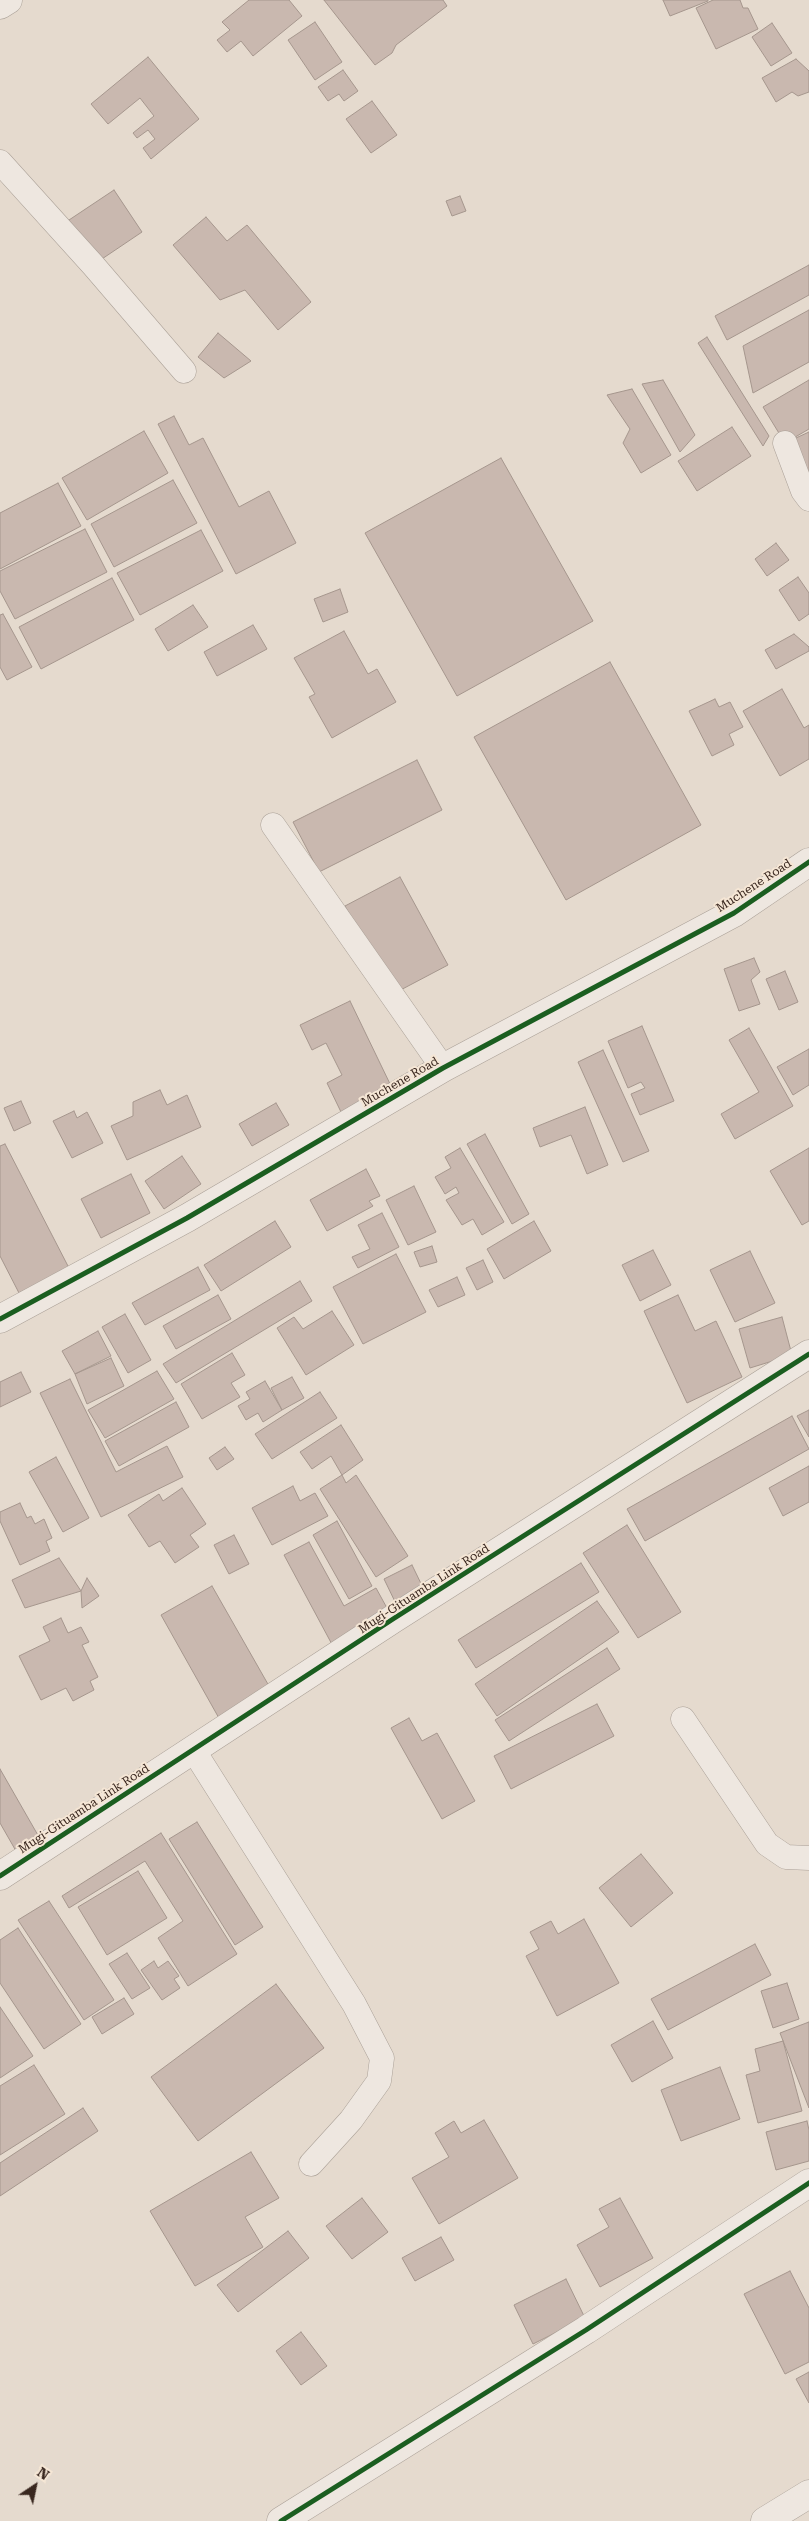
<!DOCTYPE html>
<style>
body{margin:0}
#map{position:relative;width:809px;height:2521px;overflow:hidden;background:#e5dace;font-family:"Roboto Serif",serif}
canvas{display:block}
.north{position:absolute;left:10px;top:2461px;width:50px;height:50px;-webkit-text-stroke:4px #f5e6d5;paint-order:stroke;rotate:34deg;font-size:14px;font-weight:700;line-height:20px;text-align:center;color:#39271f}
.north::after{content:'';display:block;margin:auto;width:18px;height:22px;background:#39271f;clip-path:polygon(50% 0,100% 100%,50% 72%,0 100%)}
</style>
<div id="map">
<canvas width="809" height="2521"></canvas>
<div class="north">N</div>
</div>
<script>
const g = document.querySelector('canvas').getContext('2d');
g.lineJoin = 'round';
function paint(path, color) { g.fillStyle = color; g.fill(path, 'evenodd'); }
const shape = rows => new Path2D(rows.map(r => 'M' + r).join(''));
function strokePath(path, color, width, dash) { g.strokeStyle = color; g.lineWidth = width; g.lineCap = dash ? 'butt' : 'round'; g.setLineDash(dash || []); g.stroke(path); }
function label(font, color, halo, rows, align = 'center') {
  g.font = font + ' "Roboto Serif",serif'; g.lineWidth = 4; g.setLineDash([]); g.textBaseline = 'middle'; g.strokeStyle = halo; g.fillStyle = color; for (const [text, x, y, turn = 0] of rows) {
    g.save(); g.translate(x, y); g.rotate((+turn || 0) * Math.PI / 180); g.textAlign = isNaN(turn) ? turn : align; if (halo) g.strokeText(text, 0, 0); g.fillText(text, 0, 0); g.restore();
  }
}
const building = shape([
 [249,0,289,0,302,16,253,56,241,41,227,52,217,40,230,30,222,22,249,0],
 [324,0,443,0,447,6,396,45,392,53,375,65,324,0],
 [663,0,708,0,708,1,670,16,663,0],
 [713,0,740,0,743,8,748,8,758,29,716,49,696,8,713,0],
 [315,22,342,62,315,80,288,40,315,22],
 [772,23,792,53,771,66,752,37,772,23],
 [148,57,199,119,151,159,143,148,155,139,148,130,137,138,133,133,154,116,140,98,108,124,91,104,148,57],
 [796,59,809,71,809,92,798,96,792,92,776,102,762,78,796,59],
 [343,70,358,91,344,101,339,94,328,101,318,87,343,70],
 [372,101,397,135,371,153,346,119,372,101],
 [114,190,142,232,93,265,66,222,114,190],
 [460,196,466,211,452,216,446,201,460,196],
 [206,217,227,241,247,225,311,302,278,330,245,290,220,300,173,245,206,217],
 [809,265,809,295,727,340,715,316,809,265],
 [809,310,809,362,753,393,743,346,809,310],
 [218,333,251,361,224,378,198,357,218,333],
 [707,337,769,436,763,446,698,343,707,337],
 [663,380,695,435,680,452,642,384,663,380],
 [809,380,809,429,785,443,763,407,809,380],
 [632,389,671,455,641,473,623,443,630,429,607,395,632,389],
 [174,416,189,445,203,438,239,507,269,491,296,543,236,574,158,424,174,416],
 [732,427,751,456,697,491,678,461,732,427],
 [144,431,168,473,87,520,62,478,144,431],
 [809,432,809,488,785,443,809,432],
 [501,458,593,621,457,696,365,533,501,458],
 [173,480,197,523,114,567,91,524,173,480],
 [58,483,81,526,0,569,0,513,58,483],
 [85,529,107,572,15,619,0,591,0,571,85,529],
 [201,530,223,571,140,615,117,573,201,530],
 [776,543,789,560,767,576,755,559,776,543],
 [798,577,809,593,809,614,799,621,779,590,798,577],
 [112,578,134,620,41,669,19,627,112,578],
 [340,589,348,612,323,622,314,599,340,589],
 [193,605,208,627,168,651,155,629,193,605],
 [3,614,32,667,7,680,0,667,0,615,3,614],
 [253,625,267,649,217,676,204,652,253,625],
 [344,631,368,674,377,669,396,702,332,738,309,697,315,694,294,658,344,631],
 [794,634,809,647,809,651,776,669,765,650,794,634],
 [610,662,701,825,566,900,474,737,610,662],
 [782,689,804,728,809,725,809,759,780,776,743,711,782,689],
 [715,699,719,707,730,702,743,727,729,734,734,745,712,756,689,711,715,699],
 [417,760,442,810,319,872,293,822,417,760],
 [400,877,448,965,393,994,345,906,400,877],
 [754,958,760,972,751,980,760,1004,739,1011,724,969,754,958],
 [785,971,798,1002,779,1010,766,979,785,971],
 [350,1001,392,1088,341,1112,327,1083,342,1075,326,1043,312,1050,300,1025,350,1001],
 [642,1026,674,1101,640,1115,631,1094,645,1088,641,1082,628,1088,608,1041,642,1026],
 [749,1028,793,1106,735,1139,721,1114,759,1092,729,1040,749,1028],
 [809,1049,809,1085,793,1095,777,1067,809,1049],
 [603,1050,649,1151,623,1162,578,1062,603,1050],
 [160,1090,167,1105,187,1095,201,1127,127,1160,111,1126,133,1116,133,1102,160,1090],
 [21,1101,31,1123,14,1131,4,1108,21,1101],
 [276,1103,289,1125,252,1146,239,1124,276,1103],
 [585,1107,608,1165,587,1174,571,1135,540,1147,533,1128,585,1107],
 [74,1111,77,1118,87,1112,103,1143,72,1158,53,1121,74,1111],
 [485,1134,529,1214,512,1224,467,1144,485,1134],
 [5,1144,69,1268,19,1293,0,1256,0,1146,5,1144],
 [460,1148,504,1222,482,1235,473,1219,462,1225,446,1200,459,1193,456,1187,445,1194,435,1177,451,1168,445,1157,460,1148],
 [809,1148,809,1221,802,1225,770,1171,809,1148],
 [182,1156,201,1184,164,1209,145,1181,182,1156],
 [366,1169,380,1196,369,1201,373,1206,327,1231,310,1200,366,1169],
 [131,1174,150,1213,101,1238,81,1199,131,1174],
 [414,1186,436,1232,408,1245,386,1200,414,1186],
 [382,1213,399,1247,358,1268,352,1257,370,1249,358,1225,382,1213],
 [275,1221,291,1247,221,1291,204,1265,275,1221],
 [534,1221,551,1251,504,1279,487,1249,534,1221],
 [432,1246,437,1262,420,1267,414,1252,432,1246],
 [653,1250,671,1285,640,1301,622,1265,653,1250],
 [750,1251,775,1303,735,1322,710,1270,750,1251],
 [396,1254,426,1312,363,1344,333,1287,396,1254],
 [483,1260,493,1282,477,1290,466,1268,483,1260],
 [198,1267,210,1290,145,1325,132,1303,198,1267],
 [457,1277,465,1295,438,1307,429,1290,457,1277],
 [300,1281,312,1301,176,1383,163,1364,300,1281],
 [218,1295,231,1319,176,1349,163,1326,218,1295],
 [678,1295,695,1331,716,1321,742,1377,687,1403,644,1311,678,1295],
 [332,1311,354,1345,306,1375,277,1328,294,1317,303,1329,332,1311],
 [125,1314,151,1360,128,1373,102,1327,125,1314],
 [782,1317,792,1355,750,1368,739,1329,782,1317],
 [98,1331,111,1356,75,1374,62,1351,98,1331],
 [232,1353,245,1375,231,1383,240,1397,202,1419,181,1384,232,1353],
 [111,1358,124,1386,87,1404,75,1374,111,1358],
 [157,1371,174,1399,105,1438,88,1410,157,1371],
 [21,1372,31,1392,0,1407,0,1382,21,1372],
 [292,1377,304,1398,282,1410,271,1388,292,1377],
 [70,1379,116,1472,167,1446,183,1477,101,1517,40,1393,70,1379],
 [265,1381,282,1410,263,1422,258,1413,246,1420,238,1406,250,1399,246,1392,265,1381],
 [320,1392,337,1418,272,1459,255,1434,320,1392],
 [176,1402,189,1427,119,1466,105,1441,176,1402],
 [809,1410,809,1437,797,1416,809,1410],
 [792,1416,809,1449,645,1541,627,1509,792,1416],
 [341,1425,363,1460,342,1475,331,1456,312,1469,300,1452,341,1425],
 [225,1447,234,1459,217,1470,209,1458,225,1447],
 [56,1457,89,1518,63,1532,29,1472,56,1457],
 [809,1466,809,1502,783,1516,769,1488,809,1466],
 [342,1475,346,1483,356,1475,408,1556,376,1577,320,1489,342,1475],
 [293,1486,300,1501,315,1493,328,1516,272,1545,252,1508,293,1486],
 [182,1488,206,1524,190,1535,199,1547,175,1563,160,1541,149,1547,128,1515,159,1494,163,1501,182,1488],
 [20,1503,27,1518,31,1516,35,1524,44,1519,52,1538,46,1541,50,1551,20,1565,0,1521,0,1512,20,1503],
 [337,1521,372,1586,349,1599,313,1535,337,1521],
 [627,1525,681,1612,638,1638,583,1553,627,1525],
 [234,1535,249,1564,229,1574,214,1545,234,1535],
 [309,1542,344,1606,376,1588,393,1619,335,1650,284,1555,309,1542],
 [59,1558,81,1591,25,1608,12,1580,59,1558],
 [581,1563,599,1592,476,1668,458,1640,581,1563],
 [412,1565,428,1598,400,1612,384,1579,412,1565],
 [87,1578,99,1596,82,1608,81,1591,87,1578],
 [212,1586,281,1707,229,1736,161,1615,212,1586],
 [597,1601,619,1632,497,1716,475,1684,597,1601],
 [61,1618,68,1633,81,1627,89,1642,82,1645,98,1677,90,1681,94,1690,73,1701,66,1688,41,1700,19,1656,50,1641,43,1627,61,1618],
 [607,1648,620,1669,509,1741,495,1720,607,1648],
 [597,1704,614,1736,511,1789,494,1756,597,1704],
 [409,1718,422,1741,437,1733,475,1801,442,1819,391,1728,409,1718],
 [0,1769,39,1837,16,1851,0,1823,0,1769],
 [197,1822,263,1927,235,1945,169,1839,197,1822],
 [161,1833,237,1954,188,1986,158,1938,183,1921,145,1861,69,1908,62,1896,161,1833],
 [641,1854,673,1893,631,1927,599,1888,641,1854],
 [138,1871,167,1918,107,1955,78,1907,138,1871],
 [49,1901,114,2000,84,2020,18,1920,49,1901],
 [584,1919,619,1983,557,2016,526,1956,539,1949,530,1932,551,1921,558,1934,584,1919],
 [18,1928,81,2024,44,2049,0,1983,0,1940,18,1928],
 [755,1944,771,1975,668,2030,651,1999,755,1944],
 [127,1953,150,1988,132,1999,109,1964,127,1953],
 [154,1961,158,1968,168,1961,179,1976,174,1979,180,1988,162,2000,141,1970,154,1961],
 [787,1983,799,2019,773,2028,761,1991,787,1983],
 [276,1984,324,2048,198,2141,151,2077,276,1984],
 [124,1998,134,2014,102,2034,92,2017,124,1998],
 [0,2007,33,2056,0,2078,0,2007],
 [653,2021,673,2058,632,2082,611,2045,653,2021],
 [809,2022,809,2108,780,2033,809,2022],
 [783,2041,802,2111,758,2123,746,2075,760,2071,755,2049,783,2041],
 [34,2065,65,2114,0,2155,0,2086,34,2065],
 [720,2067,740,2119,681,2141,661,2090,720,2067],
 [83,2108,98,2131,0,2196,0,2163,83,2108],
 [484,2120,518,2178,439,2224,412,2178,449,2157,435,2133,454,2121,461,2133,484,2120],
 [807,2121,809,2130,809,2161,776,2170,766,2132,807,2121],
 [251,2152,279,2198,245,2217,263,2247,195,2286,150,2211,251,2152],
 [362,2198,388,2232,352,2259,326,2226,362,2198],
 [620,2198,653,2258,600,2287,577,2245,609,2227,599,2209,620,2198],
 [288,2231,309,2258,238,2312,217,2285,288,2231],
 [441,2237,454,2260,415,2281,402,2258,441,2237],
 [790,2271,809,2308,809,2362,785,2374,744,2294,790,2271],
 [566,2279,585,2318,533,2344,514,2305,566,2279],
 [301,2332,327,2366,301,2385,276,2351,301,2332],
 [809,2372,809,2403,796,2379,809,2372]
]);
paint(building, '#c9b8af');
strokePath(building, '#a5968d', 1);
const service = shape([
 [0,162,93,265,184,371],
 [785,443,803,491,809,499],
 [273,825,443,1068],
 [683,1719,767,1844,786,1857,809,1858],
 [194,1751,354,2004,382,2058,379,2081,351,2120,311,2164]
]);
const minor = shape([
 [0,5,8,0],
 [0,1319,187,1218,443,1068,734,913,809,862],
 [0,1876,393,1619,809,1354],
 [281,2521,586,2330,809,2183],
 [765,2521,809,2494]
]);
strokePath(service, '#aaa097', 25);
strokePath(minor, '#aaa097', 29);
strokePath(service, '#eee7e0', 24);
strokePath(minor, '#eee7e0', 28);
strokePath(shape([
 [0,1319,187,1218,443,1068,734,913,809,862],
 [0,1876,393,1619,809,1354],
 [281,2521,586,2330,809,2183]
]), '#1b5e20', 5);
label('12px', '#39271f', '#f5e6d5', [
 ["Muchene Road",754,886,-33],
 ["Muchene Road",400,1082,-30],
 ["Mugi-Gituamba Link Road",424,1589,-33],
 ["Mugi-Gituamba Link Road",84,1809,-33]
]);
</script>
